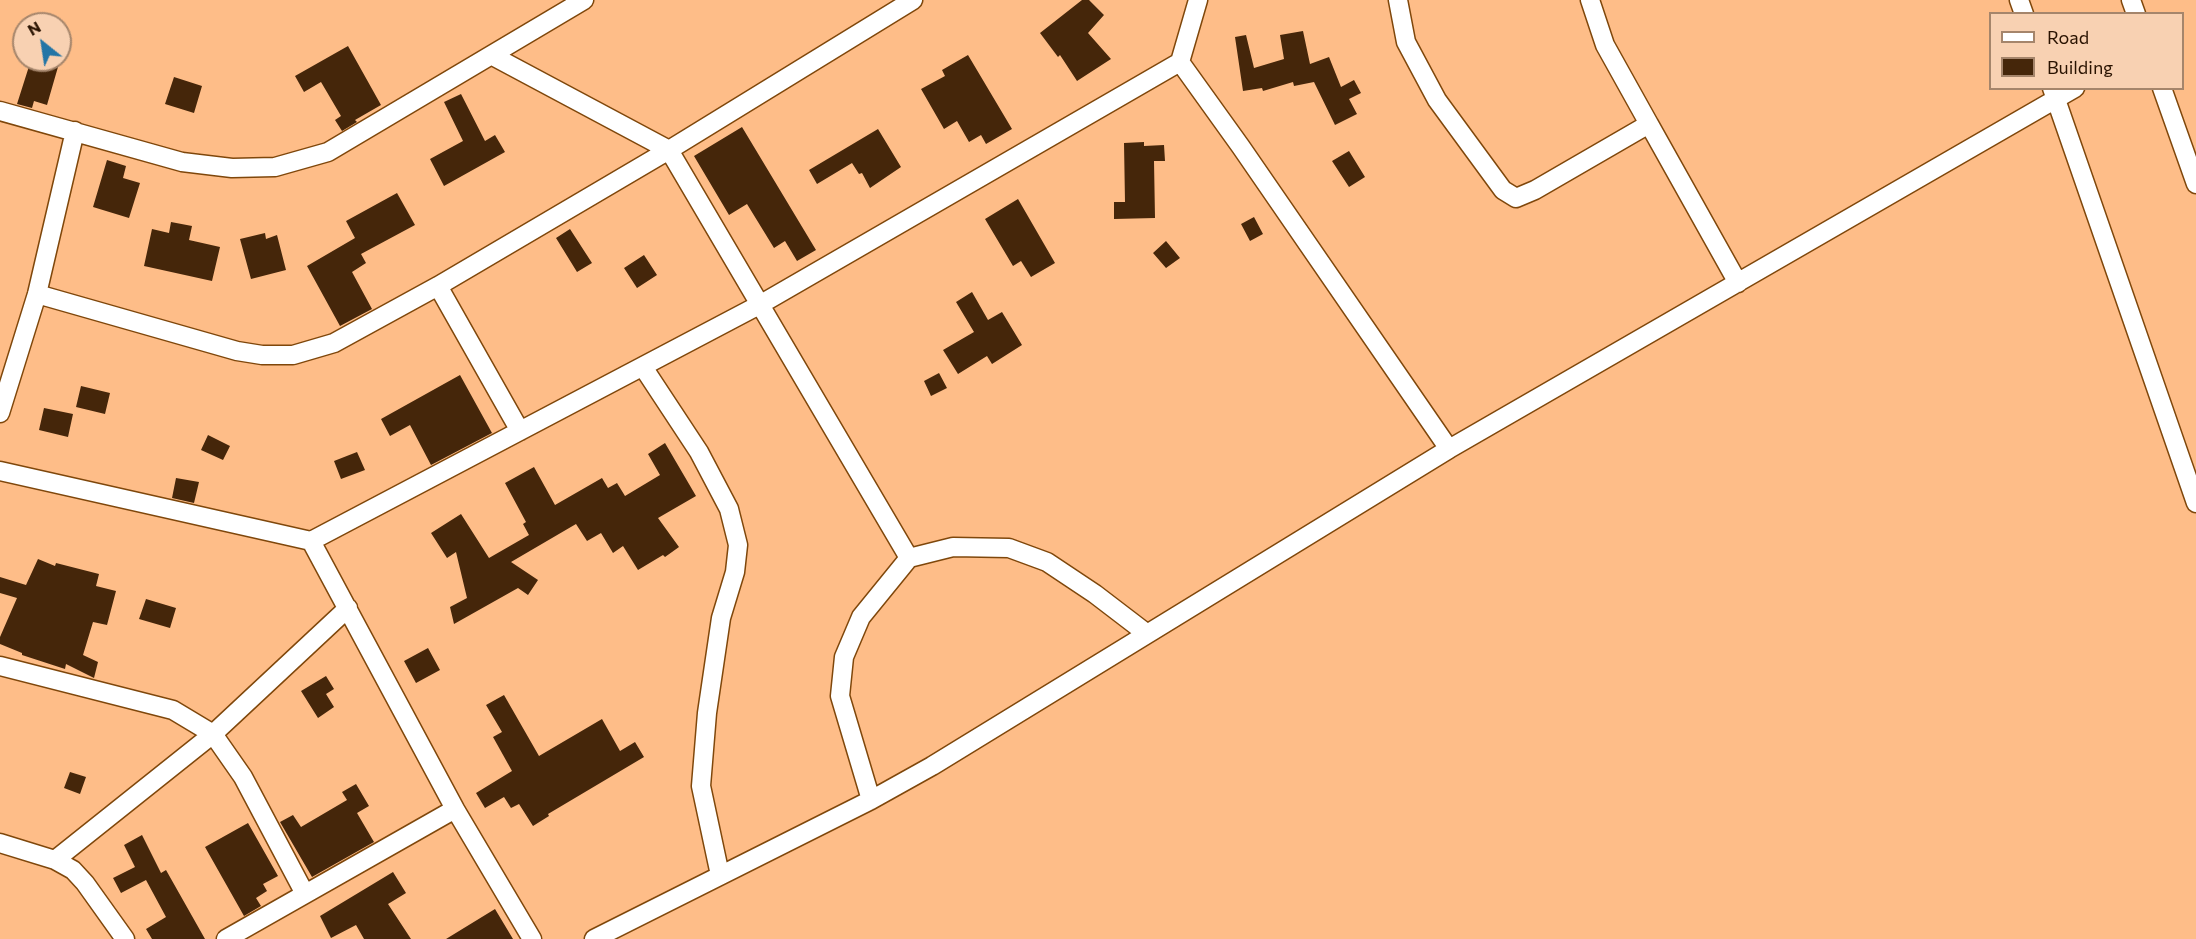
<!DOCTYPE html>
<style>
body{margin:0}
#map{position:relative;width:2196px;height:939px;overflow:hidden;background:#febd88;font-family:Commissioner,sans-serif}
canvas{display:block}
.legend{position:absolute;left:1989px;top:12px;width:195px;height:78px;box-sizing:border-box;background:#f8d1b2;border:2px solid #a5856b;margin:0;padding:8px 10px;list-style:none;font-size:18px;color:#291200}
.legend li{display:flex;align-items:center;gap:12px;height:30px}
.legend b{width:30px;border:2px solid #a5856b}
.north{position:absolute;left:12px;top:12px;width:60px;height:60px;box-sizing:border-box;background:#f8d1b2;border:2px solid #a5856b;border-radius:50%;rotate:330deg;font-size:16px;font-weight:700;line-height:24px;text-align:center;color:#291200}
.north::after{content:'';display:block;margin:auto;width:21px;height:27px;background:#2375a6;clip-path:polygon(50% 0,100% 100%,50% 72%,0 100%)}
</style>
<div id="map">
<canvas width="2196" height="939"></canvas>
<ul class="legend">
<li><b style="height:8px;background:#fff"></b>Road</li>
<li><b style="height:16px;background:#45260a"></b>Building</li>
</ul>
<div class="north">N</div>
</div>
<script>
const g = document.querySelector('canvas').getContext('2d');
g.lineJoin = 'round';
function paint(path, color) { g.fillStyle = color; g.fill(path, 'evenodd'); }
const shape = rows => new Path2D(rows.map(r => 'M' + r).join(''));
function strokePath(path, color, width, dash) { g.strokeStyle = color; g.lineWidth = width; g.lineCap = dash ? 'butt' : 'round'; g.setLineDash(dash || []); g.stroke(path); }
paint(shape([
 [1082,0,1089,0,1104,15,1088,33,1111,59,1077,81,1060,55,1058,57,1040,33],
 [1303,31,1310,64,1329,57,1341,87,1354,80,1361,93,1349,99,1357,114,1335,125,1314,82,1294,86,1293,82,1263,91,1262,88,1243,91,1235,37,1246,35,1254,68,1284,59,1280,35],
 [348,46,381,105,355,120,357,122,342,131,335,120,341,116,321,82,304,92,295,76],
 [968,55,1012,129,986,144,981,135,969,142,957,121,944,129,921,89,945,76,942,70],
 [31,60,60,60,47,105,34,101,32,108,17,104],
 [174,77,202,86,194,113,165,104],
 [461,94,485,141,495,135,505,152,444,186,430,159,463,141,444,102],
 [742,127,816,250,797,261,785,241,774,248,747,204,729,215,694,156],
 [878,129,901,167,870,188,862,173,859,174,852,163,817,184,809,170],
 [1144,142,1144,146,1164,145,1165,161,1154,161,1155,218,1114,219,1114,202,1125,202,1124,143],
 [1349,151,1365,177,1349,187,1332,161],
 [107,160,126,166,123,178,140,183,129,218,93,207],
 [397,193,415,225,361,254,366,263,352,272,372,309,340,326,307,266,355,238,346,221],
 [1018,199,1055,263,1031,277,1021,261,1013,266,985,219],
 [1254,217,1263,234,1250,241,1241,224],
 [171,222,192,226,189,240,220,247,212,281,144,266,152,229,169,233],
 [570,229,592,263,577,272,556,238],
 [265,233,266,239,277,235,286,270,251,279,240,239],
 [1166,241,1180,258,1166,268,1153,253],
 [644,255,657,275,637,288,624,268],
 [972,292,988,320,1002,312,1022,345,992,364,987,356,958,374,943,350,974,332,956,302],
 [939,373,947,388,931,396,924,381],
 [460,375,492,433,431,465,410,425,390,436,381,419],
 [81,386,110,393,105,414,76,407],
 [44,408,73,414,68,437,39,430],
 [208,435,230,446,223,460,201,450],
 [665,443,696,496,658,518,679,547,665,557,663,555,638,570,623,546,613,553,601,533,587,541,576,524,511,562,538,580,528,595,518,588,454,624,450,607,467,598,456,552,447,558,431,533,461,514,489,558,529,535,523,524,526,522,505,483,534,467,555,505,602,478,608,488,617,483,625,496,660,475,648,454],
 [357,452,365,470,341,479,334,461],
 [176,478,199,482,194,503,172,498],
 [38,559,55,566,56,563,99,574,96,586,116,591,107,625,93,622,83,655,98,662,94,678,66,664,65,669,22,655,22,653,0,644,0,637,17,598,0,593,0,577,26,585],
 [146,599,176,608,170,628,139,619],
 [428,648,440,670,416,683,404,661],
 [326,676,334,689,326,694,334,707,318,718,301,691],
 [504,695,539,756,602,719,620,751,635,742,644,757,548,814,549,816,533,826,519,804,511,808,504,797,485,808,476,793,512,771,493,737,502,732,486,705],
 [70,772,86,777,80,794,64,788],
 [356,784,369,806,357,813,374,842,312,877,280,822,293,815,301,827,347,800,342,792],
 [248,823,278,876,263,884,267,891,256,898,261,906,244,916,205,847],
 [142,835,161,873,166,870,205,939,152,939,146,929,166,917,146,880,121,893,113,878,135,867,124,845],
 [393,872,406,893,388,904,411,939,364,939,356,925,331,938,320,916],
 [495,909,513,939,446,939]
]), '#45260a');
const minor = shape([
 [1398,0,1406,42,1437,100,1503,190,1516,198,1535,190,1649,124,1605,45,1590,0],
 [2019,0,2024,14],
 [2131,0,2136,14],
 [491,55,669,150,909,558,953,547,1009,548,1047,562,1095,594,1146,633],
 [1180,62,1241,147,1449,449],
 [2052,88,2196,503],
 [2162,88,2196,184],
 [0,111,182,162,232,168,275,167,328,152,584,0],
 [1649,124,1738,283],
 [438,286,520,431],
 [37,294,237,351,262,355,293,355,334,343,438,286,669,150,913,0],
 [643,367,699,452,729,509,738,545,735,572,721,618,707,713,701,786,720,875],
 [0,413,37,294,75,131],
 [0,471,311,541,455,809,532,939],
 [311,541,761,304,1180,62,1198,0],
 [0,666,173,710,213,734,243,777,305,894],
 [871,800,840,696,844,657,861,617,909,558],
 [0,843,55,860,73,870,85,883,125,939],
 [55,860,213,734,348,608],
 [226,939,455,809],
 [594,939,871,800,932,766,1449,449,2075,88]
]);
strokePath(minor, '#7f470b', 21);
strokePath(minor, '#fff', 18);
</script>
